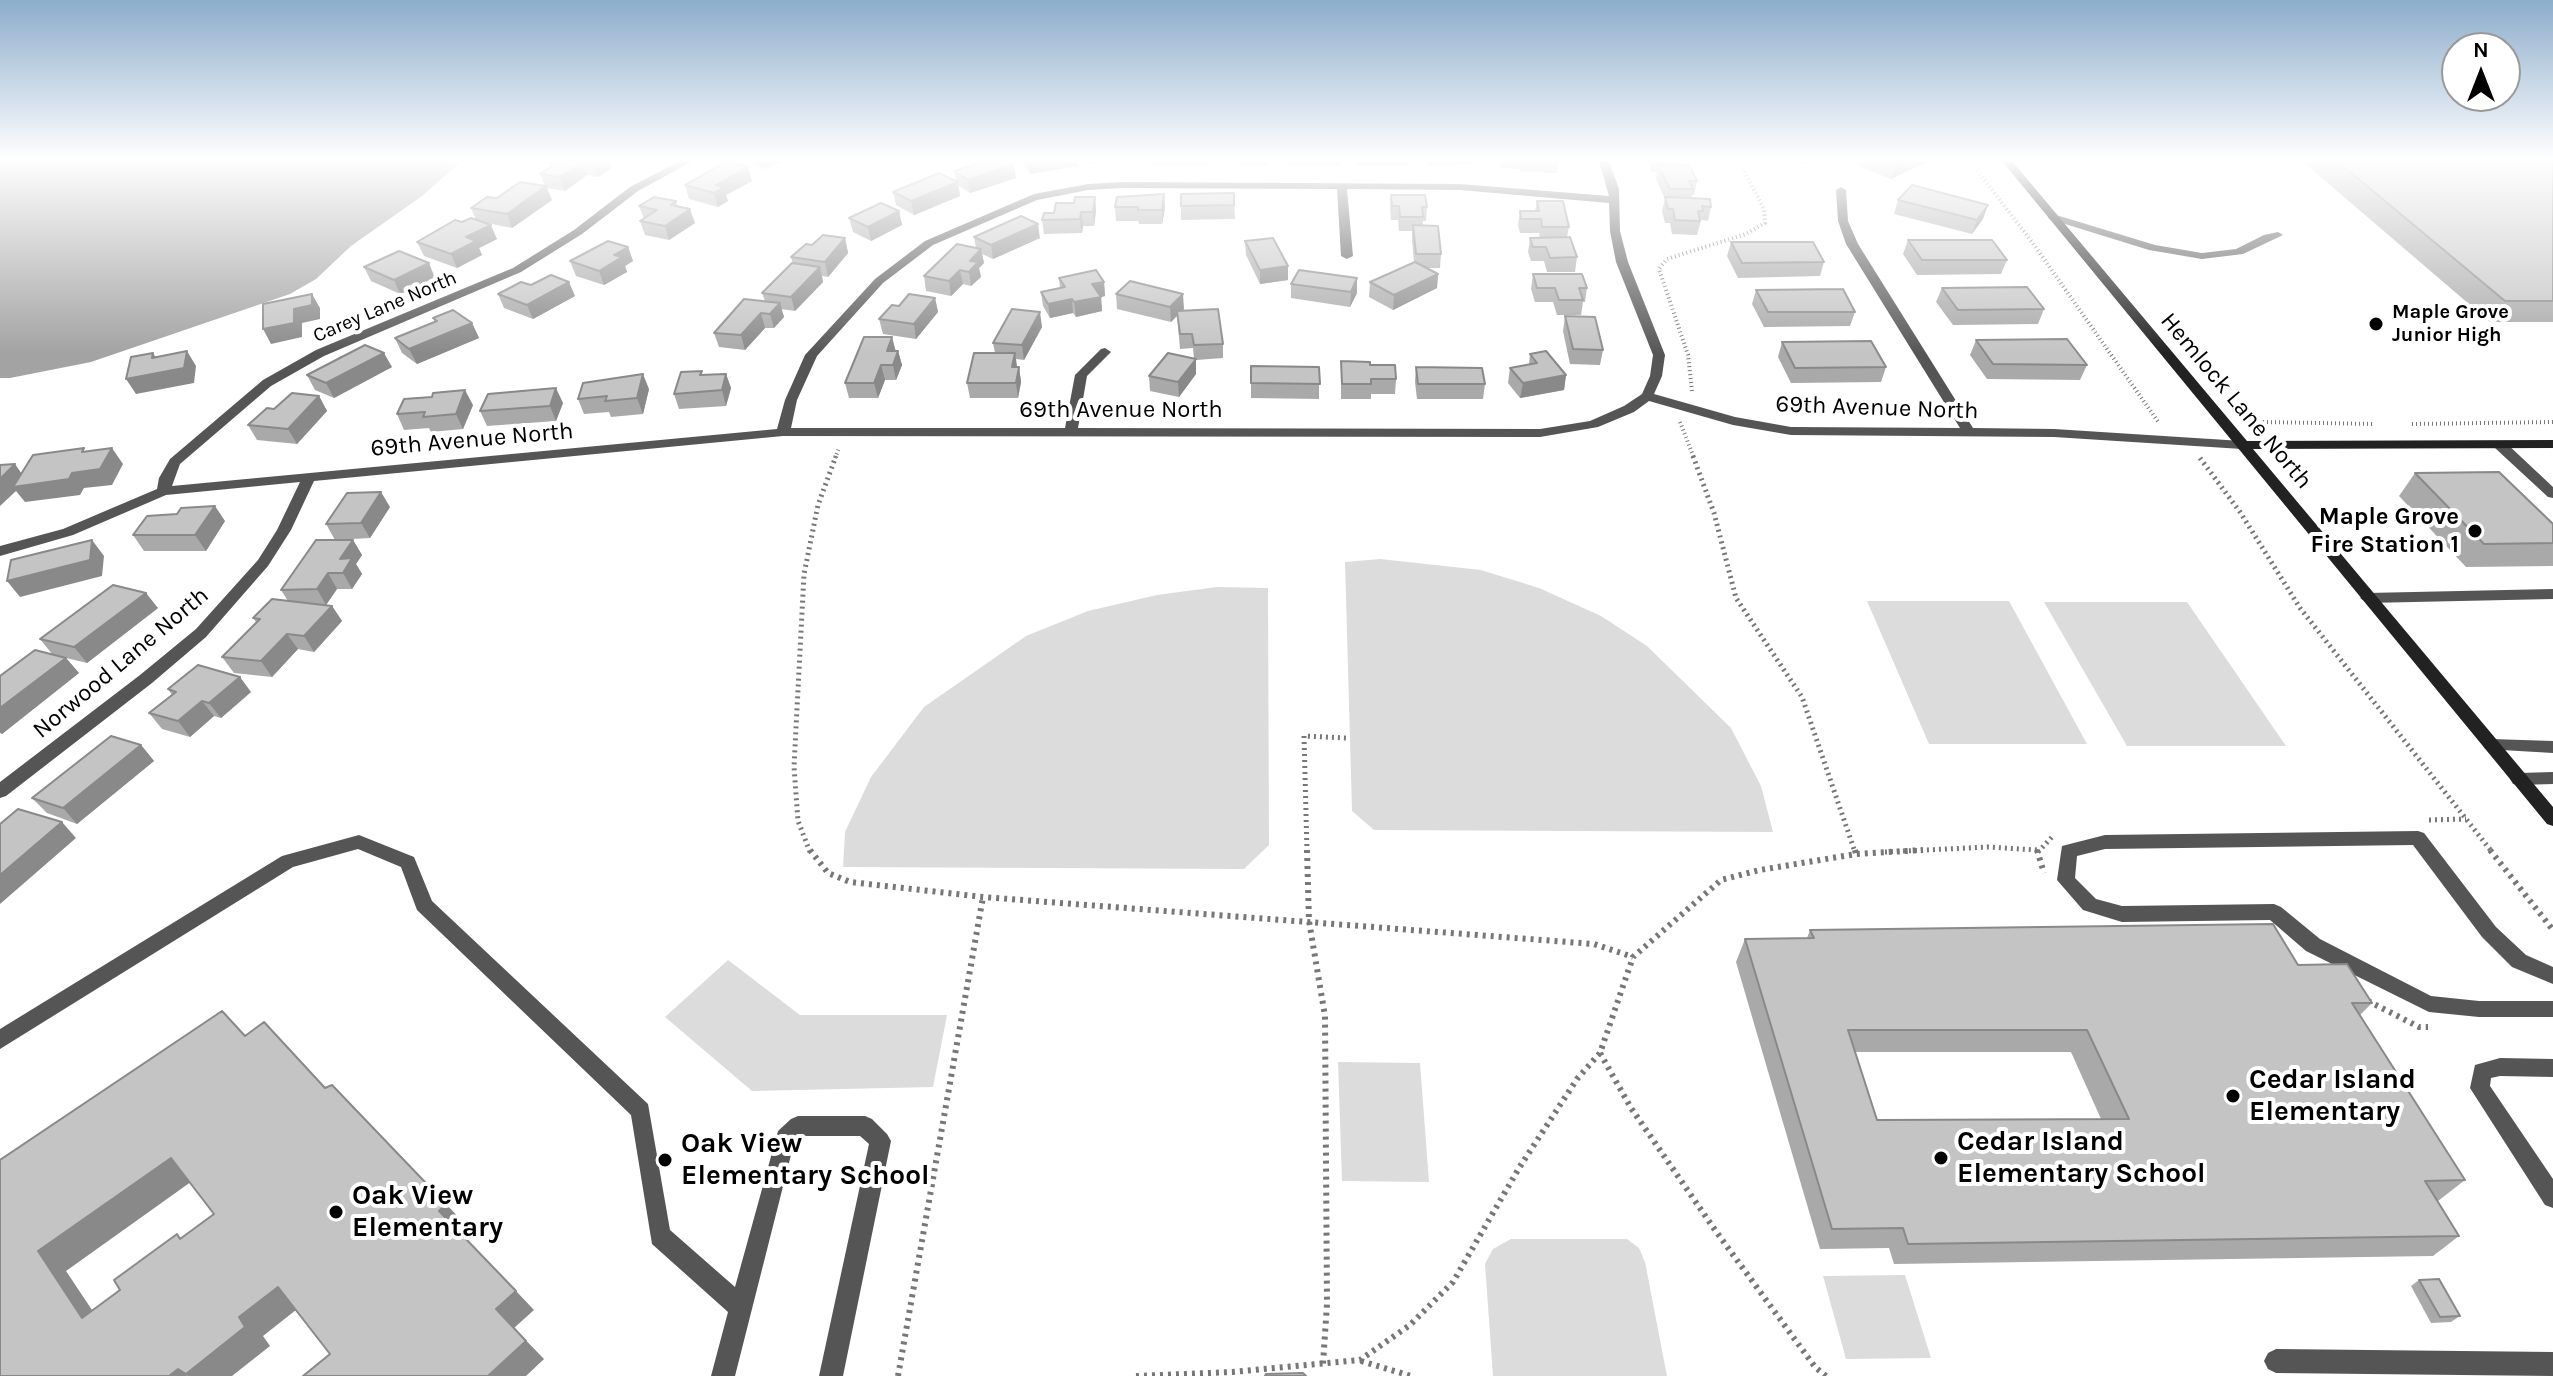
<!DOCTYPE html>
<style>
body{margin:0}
#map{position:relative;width:2553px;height:1376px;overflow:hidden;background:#fff;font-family:Karla,sans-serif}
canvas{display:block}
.north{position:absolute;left:2441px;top:32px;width:80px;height:80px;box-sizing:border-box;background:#fff;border:2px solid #999;border-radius:50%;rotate:0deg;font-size:22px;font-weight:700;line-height:32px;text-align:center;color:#000}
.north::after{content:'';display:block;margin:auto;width:28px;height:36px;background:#000;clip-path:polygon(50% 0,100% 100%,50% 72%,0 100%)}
</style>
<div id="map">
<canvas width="2553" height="1376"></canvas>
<div class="north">N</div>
</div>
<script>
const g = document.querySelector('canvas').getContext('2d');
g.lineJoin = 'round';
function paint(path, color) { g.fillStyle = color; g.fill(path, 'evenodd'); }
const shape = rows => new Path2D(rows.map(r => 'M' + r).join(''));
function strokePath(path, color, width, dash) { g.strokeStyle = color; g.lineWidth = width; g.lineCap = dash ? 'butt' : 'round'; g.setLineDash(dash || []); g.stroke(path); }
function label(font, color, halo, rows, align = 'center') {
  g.font = font + ' Karla,sans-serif'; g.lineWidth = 8; g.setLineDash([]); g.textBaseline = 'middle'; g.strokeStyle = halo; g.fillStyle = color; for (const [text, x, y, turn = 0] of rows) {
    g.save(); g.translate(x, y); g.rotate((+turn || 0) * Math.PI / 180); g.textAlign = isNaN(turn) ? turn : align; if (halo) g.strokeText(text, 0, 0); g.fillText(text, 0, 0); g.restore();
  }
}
paint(shape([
 [1380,559,1481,570,1539,588,1601,616,1647,646,1731,728,1761,786,1773,832,1374,830,1352,811,1345,562],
 [1217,587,1268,588,1269,845,1244,869,843,867,845,832,871,777,924,707,1026,636,1088,611,1157,595],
 [1867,601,2009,601,2087,744,1929,744],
 [2044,602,2187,602,2286,746,2127,746],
 [728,960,800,1015,947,1015,933,1087,752,1091,665,1017],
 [1338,1062,1420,1063,1429,1182,1342,1181],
 [1511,1239,1627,1239,1639,1248,1645,1262,1667,1376,1493,1376,1485,1264,1493,1249],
 [1905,1275,1931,1358,1846,1359,1823,1276]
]), '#dcdcdc');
paint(shape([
 [0,161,462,161,422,196,351,246,316,279,290,294,91,362,10,378,0,378]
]), '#a3a3a3');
strokePath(shape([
 [1970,161,2032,242,2159,423],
 [1692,391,1688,355,1659,269,1667,259,1746,234,1765,223,1764,209,1739,161],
 [1680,422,1694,458],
 [2263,422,2374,424],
 [2412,424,2553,422],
 [835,458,839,448]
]), '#777', 4, [1, 3]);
strokePath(shape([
 [1693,456,1714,513,1736,598,1802,697,1855,852],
 [2200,458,2240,512,2300,608,2492,852],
 [2429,820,2466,819],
 [810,852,798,821,794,767,804,574,818,505,836,456],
 [1307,852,1304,736,1346,738],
 [1885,852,1987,847,2037,850],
 [2038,852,2053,836]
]), '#777', 5, [2, 4]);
strokePath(shape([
 [810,850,828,873,850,882,983,897,1594,944,1633,957],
 [1307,850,1309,921,1325,1016,1327,1304,1323,1364],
 [1855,850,1856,854],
 [2037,850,2044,873],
 [2490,850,2553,930],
 [2368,1001,2419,1027,2428,1027],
 [1600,1053,1631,1108,1715,1230,1815,1367,1826,1376],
 [1361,1361,1411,1376],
 [898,1376,983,897],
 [1136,1376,1232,1372,1360,1360,1410,1325,1453,1282,1519,1168,1577,1079,1600,1053,1633,957,1721,880,1760,870,1856,854,1923,850]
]), '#777', 6, [3, 5]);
paint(shape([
 [2053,214,2155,245,2202,253,2236,249,2264,235,2278,232,2283,235,2243,254,2202,259,2149,250,2049,219,2048,217,2053,214],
 [2500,441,2505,442,2553,487,2553,498,2548,497,2495,448,2495,442,2500,441],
 [2553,589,2553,599,2367,603,2360,598,2367,593,2553,589],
 [2491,739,2553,741,2553,753,2485,749,2483,745,2485,741,2491,739],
 [2553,772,2553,784,2519,785,2513,784,2510,779,2513,774,2519,773,2553,772],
 [2418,831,2424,833,2496,927,2526,955,2553,967,2553,984,2512,967,2482,937,2413,845,2105,849,2077,856,2075,878,2096,899,2122,906,2274,904,2281,907,2320,939,2431,996,2479,1001,2553,1001,2553,1017,2479,1017,2429,1012,2306,951,2270,920,2122,922,2083,910,2057,880,2062,846,2105,835,2418,831],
 [359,835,414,857,432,901,648,1104,670,1230,735,1287,778,1131,791,1119,798,1116,865,1116,872,1119,887,1134,891,1141,843,1376,819,1376,869,1144,860,1136,802,1136,794,1143,735,1376,711,1376,728,1312,652,1244,631,1115,417,910,401,867,358,849,293,867,0,1049,0,1029,282,856,359,835],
 [2500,1058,2553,1059,2553,1077,2500,1076,2491,1078,2490,1086,2553,1179,2553,1208,2545,1205,2470,1088,2475,1065,2500,1058],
 [2276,1349,2553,1352,2553,1376,2276,1373,2268,1369,2264,1361,2268,1353,2276,1349]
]), '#555');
paint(shape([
 [680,161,693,161,638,191,582,234,521,272,324,356,271,386,180,464,172,486,777,429,785,400,805,355,875,279,925,241,1034,194,1088,184,1122,182,1460,184,1609,196,1599,161,1609,161,1619,189,1620,231,1628,262,1665,355,1662,376,1654,394,1735,417,1791,427,1960,428,1846,244,1838,221,1836,190,1841,187,1846,190,1848,221,1858,244,1973,428,2054,429,2242,441,2249,445,2242,449,2054,437,1791,435,1733,425,1649,401,1634,412,1598,427,1540,437,783,436,314,481,291,530,268,566,206,637,152,683,6,796,0,798,0,782,140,675,196,629,258,560,277,530,300,482,166,495,73,535,0,556,0,546,63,529,157,489,159,478,170,459,263,380,316,350,513,268,574,230,630,187,680,161],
 [1122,188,1337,189,1341,256,1347,259,1353,256,1347,189,1460,190,1609,203,1610,231,1616,262,1653,355,1650,376,1642,394,1624,406,1590,421,1540,429,1078,428,1087,376,1111,352,1105,348,1101,349,1075,375,1065,428,791,428,797,400,817,356,883,283,933,245,1037,200,1088,190,1122,188]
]), '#555');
paint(shape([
 [2002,161,2012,161,2247,441,2553,440,2553,448,2253,449,2553,807,2553,826,2547,824,2002,161]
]), '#222');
paint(shape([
 [549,161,610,161,612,168,598,177,587,175,565,191,547,188,552,200,512,228,487,223,497,239,479,248,482,255,457,268,424,256,417,242,462,222,476,220,471,208,497,198,545,186,540,174,551,167],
 [751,161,786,161,762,169],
 [980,161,1010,161,1016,178,970,193,958,185,960,196,914,215,896,205,893,192,956,181,954,171,980,162],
 [1023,161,1078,161,1078,166,1030,174,1024,164],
 [1088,161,1143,161,1143,162,1088,163],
 [1153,161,1207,161,1206,165,1153,165],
 [1224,161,1269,161,1269,165,1242,165,1242,162,1224,163],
 [1288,161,1341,161,1341,166,1288,165],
 [1356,161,1409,161,1408,166,1357,166],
 [1427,161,1472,161,1472,164,1427,166],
 [1500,161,1559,161,1557,173,1520,172,1520,169,1501,168],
 [1647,161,1681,161,1681,164,1678,165,1697,181,1694,195,1692,195,1691,199,1711,207,1708,221,1701,220,1697,235,1672,234,1670,223,1665,223,1662,211,1665,199,1656,179,1657,172,1652,172],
 [1794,161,1834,161,1833,162,1797,164],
 [1859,161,1929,161,1891,179,1858,166],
 [2302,161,2553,161,2553,322,2490,322],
 [748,167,752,181,726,195,728,201,718,207,689,199,685,185],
 [1234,193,1235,219,1181,220,1181,206],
 [1164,194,1165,208,1162,224,1139,224,1138,221,1116,221,1115,207],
 [1391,195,1427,207,1426,221,1423,221,1423,226,1441,254,1440,268,1427,268,1438,274,1437,288,1393,310,1369,297,1370,282,1414,262,1412,240,1412,231,1399,231,1398,220,1391,220,1390,208],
 [1095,197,1096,211,1094,226,1083,226,1082,233,1044,234,1042,220,1074,203],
 [1898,200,1983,219,1972,234,1894,214],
 [676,201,678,207,695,223,669,240,645,235,640,221,644,219,639,206],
 [1537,201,1569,227,1567,237,1577,257,1575,272,1547,272,1544,261,1531,261,1528,252,1530,238,1540,238,1539,233,1520,233,1518,225,1520,211,1535,211],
 [899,211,902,225,871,241,853,232,849,218],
 [974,237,1040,238,993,259,982,254,984,263,979,268,981,277,971,286,963,284,951,296,926,291,924,276,976,248],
 [845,238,848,253,828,277,822,276,823,282,795,311,781,309,784,317,774,328,765,328,745,350,719,347,714,333,765,301,762,293,793,264,791,257,812,245],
 [1908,240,2007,260,2001,274,1917,275,1903,254],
 [1245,241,1288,280,1260,284,1246,255],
 [1731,242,1824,262,1820,276,1738,278,1727,256],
 [628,247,633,261,625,266,627,272,604,285,576,276,570,261],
 [364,267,435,278,400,294,371,281],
 [1533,274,1587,288,1585,302,1583,302,1581,315,1557,315,1553,302,1535,302,1531,289],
 [1059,278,1104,282,1105,296,1101,297,1102,311,1076,317,1073,313,1050,318,1043,306,1041,292,1060,288],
 [1291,284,1357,293,1350,307,1291,298],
 [531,285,575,296,533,319,504,308,498,294],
 [1942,288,2044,309,2038,324,1953,325,1936,302],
 [1756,290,1855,312,1850,326,1764,327,1752,304],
 [1116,294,1184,309,1181,311,1223,344,1223,358,1196,360,1196,374,1179,397,1150,391,1149,376,1194,359,1193,348,1180,349,1177,315,1171,322,1117,309],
 [935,298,938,312,916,339,883,334,879,319,899,306],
 [1565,316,1603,350,1600,365,1570,364,1563,331],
 [433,318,472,323,479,338,417,364,402,353,395,338,435,322],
 [1042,327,1024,360,1016,359,1017,367,1019,367,1021,382,1018,398,970,398,967,383,995,353,993,343],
 [892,337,895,351,898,351,902,365,896,380,885,380,878,398,849,398,845,383],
 [1976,340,2087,365,2080,380,1987,379,1970,355],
 [1782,342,1886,367,1881,382,1791,383,1778,357],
 [1530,354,1566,375,1564,390,1520,398,1508,383,1510,368,1529,364],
 [1341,361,1370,365,1396,379,1395,394,1371,394,1371,399,1341,399],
 [392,367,334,398,315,390,307,375],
 [1319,367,1319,399,1251,398,1251,383],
 [1416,367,1485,384,1483,399,1417,399,1415,382],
 [726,374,731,388,726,406,679,409,674,394,703,375],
 [649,389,643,414,611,417,609,412,584,414,578,399],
 [319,396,327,411,297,444,257,440,248,425,274,409],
 [563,403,556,421,487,426,480,411],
 [473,405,463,429,431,432,429,428,404,430,397,414],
 [2415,473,2553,524,2553,566,2466,567,2399,496],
 [390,507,370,538,335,540,326,524],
 [177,514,225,521,206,551,144,551,133,535],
 [353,540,362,555,356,564,362,574,352,589,337,589,326,605,332,606,342,621,314,652,298,649,272,677,234,673,222,657,256,622,253,618,288,601,281,590],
 [158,608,87,663,66,658,79,673,2,734,0,733,0,676,52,654,40,639],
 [168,689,251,692,221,718,214,716,190,737,162,729,149,713,172,695],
 [141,745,154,761,77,824,47,813,32,798],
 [1810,930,2298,965,2372,1003,2360,1015,2465,1180,2438,1201,2459,1236,2433,1256,1894,1264,1889,1248,1820,1249,1736,962,1745,939,1807,938],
 [1855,1052,2071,1052,2101,1119,1877,1120],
 [2419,1280,2460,1316,2451,1322,2431,1323,2411,1286]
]), '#a9a9a9');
paint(shape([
 [597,161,610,161,612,168,598,177,593,163],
 [760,161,786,161,762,169],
 [1028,161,1078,161,1078,166,1030,174],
 [1904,161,1929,161,1891,179,1895,165],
 [583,162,587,175,565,191,560,177],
 [1014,164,1016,178,970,193,968,180],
 [748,167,752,181,726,195,728,201,718,207,714,193,716,185],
 [958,182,960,196,914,215,911,201],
 [546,186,552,200,512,228,507,214],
 [1164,194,1165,208,1162,224,1162,210],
 [1095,197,1096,211,1094,226,1093,212],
 [1988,205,1983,219,1972,234,1977,220],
 [690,209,695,223,669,240,665,226],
 [899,211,902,225,871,241,868,227],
 [1081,212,1083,226,1082,233,1080,219],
 [1038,224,1040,238,993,259,991,245],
 [491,225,497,239,479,248,482,255,457,268,451,254,466,237],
 [845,238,848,253,828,277,825,262],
 [628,247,633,261,625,266,627,272,604,285,599,271,614,255],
 [981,249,984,263,979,268,981,277,971,286,969,272,970,261],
 [429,263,435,278,400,294,394,280],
 [1288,266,1288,280,1260,284,1260,270],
 [820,267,823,282,795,311,791,297],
 [960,270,963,284,951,296,949,281],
 [1438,274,1437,288,1393,310,1394,295],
 [1357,278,1357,293,1350,307,1351,292],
 [569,282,575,296,533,319,527,305],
 [1104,282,1105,296,1101,297,1102,311,1076,317,1074,302,1092,284],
 [312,294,320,308,320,319,302,323,302,337,271,344,263,329,294,309],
 [1183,294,1184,309,1171,322,1170,307],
 [935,298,938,312,916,339,914,324],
 [1072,299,1073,313,1050,318,1048,304],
 [780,303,784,317,774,328,770,314],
 [1040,312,1042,327,1024,360,1022,345],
 [761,313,765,328,745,350,741,335],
 [472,323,479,338,417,364,409,349],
 [892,337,896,352,887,351],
 [187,351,196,366,194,383,136,394,126,379,152,358,153,353,162,367],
 [898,351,902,365,896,380,893,365],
 [384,353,392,367,334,398,326,383],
 [1015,353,1017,368,1012,367],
 [1196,359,1196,374,1179,397,1178,382],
 [881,365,885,380,878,398,874,383],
 [1019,367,1021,382,1018,398,1016,383],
 [643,374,649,389,643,414,637,398],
 [726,374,731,388,726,406,722,390],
 [1566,375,1564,390,1520,398,1523,383],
 [556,388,563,403,556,421,550,406],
 [465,390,473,405,463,429,456,414],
 [319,396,327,411,297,444,288,429],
 [112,448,123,464,112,485,84,488,80,495,25,502,16,491,0,506,0,479,15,464,26,480,72,473],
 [381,492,390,507,370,538,361,523],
 [215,506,225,521,206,551,195,535],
 [92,540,104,556,102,576,20,597,7,581],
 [353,540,362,555,356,564,362,574,352,589,343,573,340,559],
 [328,573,337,589,326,605,317,589],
 [146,593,158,608,87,663,74,647],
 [332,606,342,621,314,652,304,636],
 [287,634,298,649,272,677,261,661],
 [66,658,79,673,2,734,0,732,0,708],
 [240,677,251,692,221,718,209,703],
 [202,701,214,716,190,737,178,721],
 [141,745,154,761,77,824,63,808],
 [62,822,76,838,0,904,0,875],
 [171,1158,195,1179,66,1271,110,1337,82,1318,38,1251],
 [446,1204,465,1224,458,1231,439,1211],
 [278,1287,301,1306,263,1336,270,1346,232,1376,188,1376,186,1374,239,1317],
 [516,1291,534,1310,514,1328,544,1359,526,1376,488,1376,496,1309],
 [178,1369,188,1376,169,1376]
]), '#898989');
const building = shape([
 [558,161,597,161,593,163,583,162,560,177,540,174,559,161,558,161],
 [727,161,748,167,716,185,724,187,714,193,685,185,727,161],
 [984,161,1010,161,1014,164,968,180,954,171,984,161],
 [1884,161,1904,161,1895,165,1884,161],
 [2337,161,2553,161,2553,301,2505,301,2337,161],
 [1658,165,1689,165,1697,181,1689,181,1693,189,1670,189,1658,165],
 [939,173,958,182,911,201,893,192,939,173],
 [520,182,546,186,507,214,471,208,487,197,497,198,520,182],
 [1912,185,1988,205,1977,220,1898,200,1912,185],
 [1234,193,1234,205,1181,206,1181,194,1234,193],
 [1164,194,1162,210,1138,210,1138,207,1115,207,1117,197,1164,194],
 [1391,195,1425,195,1427,207,1422,207,1423,217,1400,217,1399,206,1392,206,1391,195],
 [654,197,676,201,671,205,690,209,665,226,640,221,657,210,639,206,654,197],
 [1075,197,1095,197,1093,212,1081,212,1080,219,1042,220,1044,213,1054,213,1056,203,1074,203,1075,197],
 [1665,197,1710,199,1711,207,1702,206,1703,211,1698,211,1700,221,1675,220,1673,209,1668,209,1665,197],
 [1537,201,1563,201,1569,227,1542,227,1541,219,1521,219,1520,211,1539,211,1537,201],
 [881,203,899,211,868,227,849,218,881,203],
 [1021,216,1038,224,991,245,974,237,1021,216],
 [471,218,491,225,466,237,476,241,451,254,417,242,455,220,462,222,471,218],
 [1413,225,1438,226,1441,254,1416,254,1413,225],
 [823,235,845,238,825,262,791,257,806,244,812,245,823,235],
 [1570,237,1577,257,1550,258,1546,247,1533,247,1530,238,1570,237],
 [1273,238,1288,266,1260,270,1245,241,1273,238],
 [1908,240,1992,240,2007,260,1922,260,1908,240],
 [608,241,628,247,614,255,622,257,599,271,570,261,608,241],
 [1731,242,1813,242,1824,262,1742,263,1731,242],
 [957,244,981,249,970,261,978,262,969,272,960,270,949,281,924,276,957,244],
 [399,251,429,263,394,280,364,267,399,251],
 [1415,262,1438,274,1394,295,1370,282,1415,262],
 [792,263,820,267,791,297,762,293,792,263],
 [1096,270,1104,282,1092,284,1101,297,1074,302,1072,299,1048,304,1041,292,1065,287,1059,278,1096,270],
 [1299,270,1357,278,1351,292,1291,284,1299,270],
 [1533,274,1582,274,1587,288,1579,288,1583,300,1559,300,1555,288,1537,288,1533,274],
 [551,275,569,282,527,305,498,294,521,282,531,285,551,275],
 [1130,281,1183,294,1170,307,1116,294,1130,281],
 [2027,287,2044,309,1958,310,1942,288,2027,287],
 [1843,289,1855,312,1768,312,1756,290,1843,289],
 [312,294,312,305,294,309,294,323,263,329,263,304,312,294],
 [909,294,935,298,914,324,879,319,892,305,899,306,909,294],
 [744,299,780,303,770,314,761,313,741,335,714,333,744,299],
 [1012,309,1040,312,1022,345,993,343,1012,309],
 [1218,309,1223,344,1194,345,1192,334,1180,334,1177,311,1218,309],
 [453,310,472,323,409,349,395,338,437,321,433,318,453,310],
 [1565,316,1595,317,1603,350,1573,349,1565,316],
 [864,337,892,337,887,351,898,351,893,365,881,365,874,383,845,383,864,337],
 [2067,339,2087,365,1993,364,1976,340,2067,339],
 [1871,341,1886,367,1795,368,1782,342,1871,341],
 [365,345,384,353,326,383,307,375,365,345],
 [187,351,184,368,126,379,131,357,153,353,152,358,187,351],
 [1546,351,1566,375,1523,383,1510,368,1537,363,1530,354,1546,351],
 [974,353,1015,353,1012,367,1019,367,1016,383,967,383,974,353],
 [1168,353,1196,359,1178,382,1149,376,1168,353],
 [1341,361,1370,362,1370,365,1395,365,1396,379,1371,379,1371,384,1342,384,1341,361],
 [1251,366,1319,367,1320,384,1251,383,1251,366],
 [1416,367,1482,368,1485,384,1418,384,1416,367],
 [702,371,700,375,726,374,722,390,674,394,681,372,702,371],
 [643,374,637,398,605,401,607,396,578,399,583,383,643,374],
 [556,388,550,406,480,411,488,394,556,388],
 [465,390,456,414,423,417,425,412,397,414,404,399,432,397,433,393,465,390],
 [292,393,319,396,288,429,248,425,267,408,274,409,292,393],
 [84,448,82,452,112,448,100,469,72,473,69,479,13,487,33,455,84,448],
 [15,464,0,479,0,465,15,464],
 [2499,472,2553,524,2553,543,2484,544,2415,473,2499,472],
 [381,492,361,523,326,524,347,493,381,492],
 [215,506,195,535,133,535,147,516,177,514,181,508,215,506],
 [92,540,90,560,7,581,11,560,92,540],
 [316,540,353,540,340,559,352,558,343,573,328,573,317,589,281,590,316,540],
 [113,585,146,593,74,647,40,639,113,585],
 [272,599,332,606,304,636,287,634,261,661,222,657,260,619,253,618,272,599],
 [35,650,66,658,0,708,0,676,35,650],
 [198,665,240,677,209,703,202,701,178,721,149,713,176,692,168,689,198,665],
 [111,736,141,745,63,808,32,798,111,736],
 [18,809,62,822,0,875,0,824,18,809],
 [2273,924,2298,965,2347,964,2372,1003,2352,1003,2465,1180,2425,1181,2459,1236,1908,1244,1903,1228,1832,1229,1745,939,1814,938,1810,930,2273,924],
 [1848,1030,2087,1030,2129,1119,1877,1120,1848,1030],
 [222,1011,245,1036,264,1022,325,1088,332,1085,446,1204,439,1211,516,1291,496,1309,526,1341,488,1376,303,1376,330,1354,278,1287,239,1317,245,1327,186,1374,178,1369,169,1376,0,1376,0,1160,222,1011],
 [171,1158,214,1214,180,1239,177,1234,114,1280,120,1290,82,1318,38,1251,171,1158],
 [2439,1279,2460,1316,2440,1317,2419,1280,2439,1279],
 [1303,1373,1306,1376,1265,1376,1266,1374,1303,1373]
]);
paint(building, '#c4c4c4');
strokePath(building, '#898989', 2);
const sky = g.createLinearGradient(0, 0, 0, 354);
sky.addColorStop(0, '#8cadcc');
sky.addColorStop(0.45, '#fff');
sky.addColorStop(1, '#ffffff00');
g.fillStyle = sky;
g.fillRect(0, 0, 2553, 354);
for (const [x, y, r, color] of [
 [2376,324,8,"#000"],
 [2475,531,8,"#000"],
 [2233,1096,8,"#000"],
 [1941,1158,8,"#000"],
 [665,1160,8,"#000"],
 [336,1212,8,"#000"]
]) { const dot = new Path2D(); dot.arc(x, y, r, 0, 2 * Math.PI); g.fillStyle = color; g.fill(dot); strokePath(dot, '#fff', 3); }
label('20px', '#000', '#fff', [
 ["Carey Lane North",385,307,-23]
]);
label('bold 20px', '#000', '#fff', [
 ["Maple Grove",2392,312],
 ["Junior High",2392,335]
], 'left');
label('24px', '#000', '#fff', [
 ["Hemlock Lane North",2236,401,50],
 ["69th Avenue North",1877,408,2],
 ["69th Avenue North",1121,410],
 ["69th Avenue North",472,440,-5],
 ["Norwood Lane North",121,663,-40]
]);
label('bold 24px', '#000', '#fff', [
 ["Maple Grove",2459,517],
 ["Fire Station 1",2459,545]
], 'right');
label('bold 28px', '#000', '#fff', [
 ["Cedar Island",2249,1080],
 ["Elementary",2249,1112],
 ["Cedar Island",1957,1142],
 ["Elementary School",1957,1174],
 ["Oak View",681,1144],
 ["Elementary School",681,1176],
 ["Oak View",352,1196],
 ["Elementary",352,1228]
], 'left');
</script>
